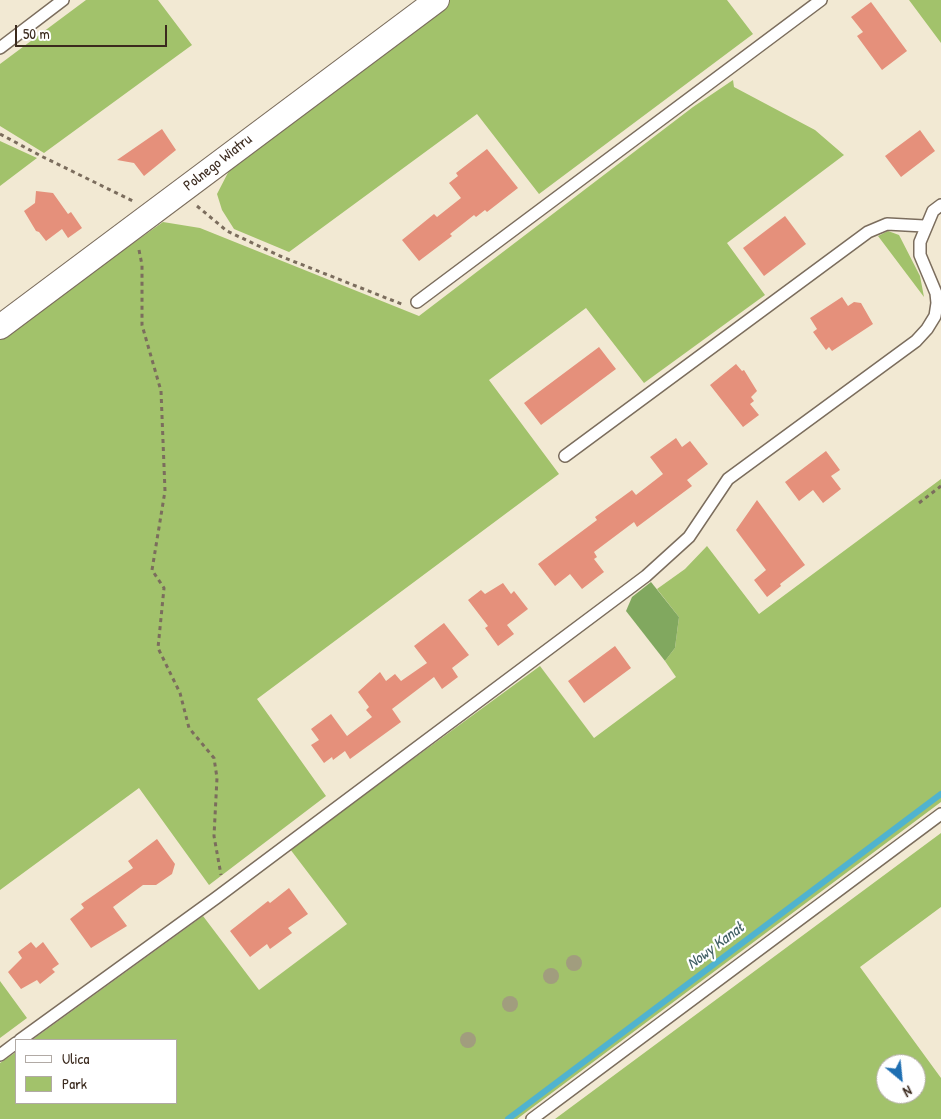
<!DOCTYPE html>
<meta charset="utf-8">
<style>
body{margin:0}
#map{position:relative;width:941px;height:1119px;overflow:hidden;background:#f2e9d3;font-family:"Patrick Hand",sans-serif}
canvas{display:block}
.legend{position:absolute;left:15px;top:1039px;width:162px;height:65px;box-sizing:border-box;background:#fff;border:1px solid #b1aaa5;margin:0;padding:6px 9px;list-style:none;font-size:15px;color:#3b2a1e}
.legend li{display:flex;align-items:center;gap:10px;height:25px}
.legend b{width:25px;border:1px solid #b1aaa5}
.north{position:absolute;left:876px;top:1054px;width:50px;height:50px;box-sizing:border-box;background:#fff;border:1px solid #b1aaa5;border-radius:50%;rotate:152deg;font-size:14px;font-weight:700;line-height:20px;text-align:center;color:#3b2a1e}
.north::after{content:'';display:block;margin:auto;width:18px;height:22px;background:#1f6fb2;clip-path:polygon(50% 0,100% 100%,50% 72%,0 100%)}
.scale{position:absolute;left:15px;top:25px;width:152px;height:22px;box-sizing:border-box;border:2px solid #3b2a1e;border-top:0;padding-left:6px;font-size:15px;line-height:18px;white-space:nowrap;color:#3b2a1e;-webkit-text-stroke:4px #fff;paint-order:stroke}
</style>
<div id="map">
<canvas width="941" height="1119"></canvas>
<ul class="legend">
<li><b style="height:6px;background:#fff"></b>Ulica</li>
<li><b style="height:14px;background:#a2c26b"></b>Park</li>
</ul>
<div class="north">N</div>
<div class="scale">50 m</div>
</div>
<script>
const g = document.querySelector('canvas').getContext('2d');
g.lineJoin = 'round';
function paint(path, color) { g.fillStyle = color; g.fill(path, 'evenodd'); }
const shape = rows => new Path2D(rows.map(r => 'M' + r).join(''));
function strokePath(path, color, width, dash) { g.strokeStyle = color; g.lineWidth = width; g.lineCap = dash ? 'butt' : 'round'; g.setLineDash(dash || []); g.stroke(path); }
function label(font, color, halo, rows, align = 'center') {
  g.font = font + ' "Patrick Hand",sans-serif'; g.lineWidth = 4.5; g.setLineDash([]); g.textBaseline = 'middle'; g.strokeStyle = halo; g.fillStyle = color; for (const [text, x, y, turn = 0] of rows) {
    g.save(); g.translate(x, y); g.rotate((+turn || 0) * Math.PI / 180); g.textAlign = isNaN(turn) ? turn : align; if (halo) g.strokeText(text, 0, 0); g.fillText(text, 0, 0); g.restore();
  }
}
paint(shape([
 [86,0,158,0,192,45,44,153,0,126,0,64],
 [450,0,727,0,753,34,539,194,477,114,289,252,234,229,222,210,217,194,234,161],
 [909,0,941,0,941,43],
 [733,80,734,87,815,130,844,155,727,243,765,295,644,383,586,308,489,380,559,474,257,699,326,796,209,885,139,788,0,890,0,337,163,222,200,228,419,316,693,107],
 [0,141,37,158,0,186],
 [888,231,899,235,920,276,924,297,878,236],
 [941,479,941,802,517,1119,0,1119,0,1063,16,1052,16,1103,176,1103,176,1040,32,1040,203,916,259,990,347,924,290,849,540,666,594,738,676,677,665,661,675,648,679,617,657,589,685,569,707,546,759,614],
 [941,833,941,907,860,967,941,1078,941,1119,555,1119],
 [886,1064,916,1064,916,1094,886,1094],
 [0,981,27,1018,0,1038]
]), '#a2c26b');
paint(shape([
 [651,582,679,617,675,648,665,661,626,611,632,597]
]), '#81a85f');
strokePath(shape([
 [508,1119,941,794]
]), '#50b3cf', 6);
paint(shape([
 [871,2,907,51,882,70,857,36,863,32,851,17],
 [162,129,176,150,144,176,134,163,117,160],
 [920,130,935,151,901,177,885,156],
 [487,149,518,188,487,212,485,210,476,217,474,215,450,234,452,236,419,261,402,240,434,214,437,217,461,198,449,183,458,176,456,173],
 [36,191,53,193,68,214,71,212,82,228,68,238,62,229,46,241,39,232,36,231,24,211,35,203],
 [785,216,806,244,764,276,743,248],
 [842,297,848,306,854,302,861,303,873,324,832,351,829,347,826,350,813,332,817,329,810,318],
 [599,347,616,369,541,425,524,403],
 [736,364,742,371,744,370,757,391,751,397,754,401,750,404,759,415,743,427,710,385],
 [676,438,682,447,690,441,708,464,687,480,692,486,637,527,634,522,594,552,597,557,594,559,604,572,582,589,570,574,555,586,538,564,597,520,595,517,632,490,636,495,663,474,650,457],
 [826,451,840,470,831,476,841,489,823,503,813,490,799,501,785,482],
 [757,500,805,565,780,584,781,586,767,597,754,580,766,570,736,530],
 [503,583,511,594,514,591,528,609,507,625,514,634,498,646,485,628,488,626,468,600,481,590,485,594],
 [444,623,469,655,452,668,458,677,442,689,434,677,392,709,401,722,350,759,345,751,333,760,332,757,324,763,311,745,319,740,311,729,331,714,347,736,372,717,366,710,369,707,358,692,380,672,386,681,395,674,401,681,427,663,414,646],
 [615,646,631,668,584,703,568,681],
 [157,839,175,864,172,874,156,885,143,885,113,907,127,926,91,948,70,919,84,908,81,904,133,868,128,861],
 [289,888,308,914,288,928,292,933,270,949,267,944,250,957,230,931,268,901,270,903],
 [31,942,36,948,43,942,59,964,52,969,55,972,40,984,37,980,21,989,8,972,22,958,18,952]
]), '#e5907b');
const lane = shape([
 [0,48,63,0],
 [417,302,821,0],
 [565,456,868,232,887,224,924,226],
 [20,1040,216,898,646,576,689,537,728,479,916,341,927,329,935,316,937,303,936,293,920,255,920,242,933,211,941,205],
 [0,1055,16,1043],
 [532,1119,941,814]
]);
const street = shape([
 [0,327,437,0]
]);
strokePath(lane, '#7b6d5d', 14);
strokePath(street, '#7b6d5d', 26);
strokePath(shape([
 [0,134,43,157,133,201],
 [197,206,227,231,280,256,404,305],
 [139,250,142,265,142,325,161,391,165,491,152,570,164,588,158,648,180,693,189,728,214,758,217,778,214,836,221,875],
 [919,503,941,486]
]), '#7b6d5d', 3, [4, 4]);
strokePath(lane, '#fff', 11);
strokePath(street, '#fff', 24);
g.fillStyle = '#a19d7e';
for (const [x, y] of [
 [574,963],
 [551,976],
 [510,1004],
 [468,1040]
]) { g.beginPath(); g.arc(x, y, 8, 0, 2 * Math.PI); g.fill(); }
label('15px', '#3b2a1e', '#fff', [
 ["Polnego Wiatru",218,163,-38]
]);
label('italic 16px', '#436165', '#fff', [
 ["Nowy Kanał",716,946,-37]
]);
</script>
